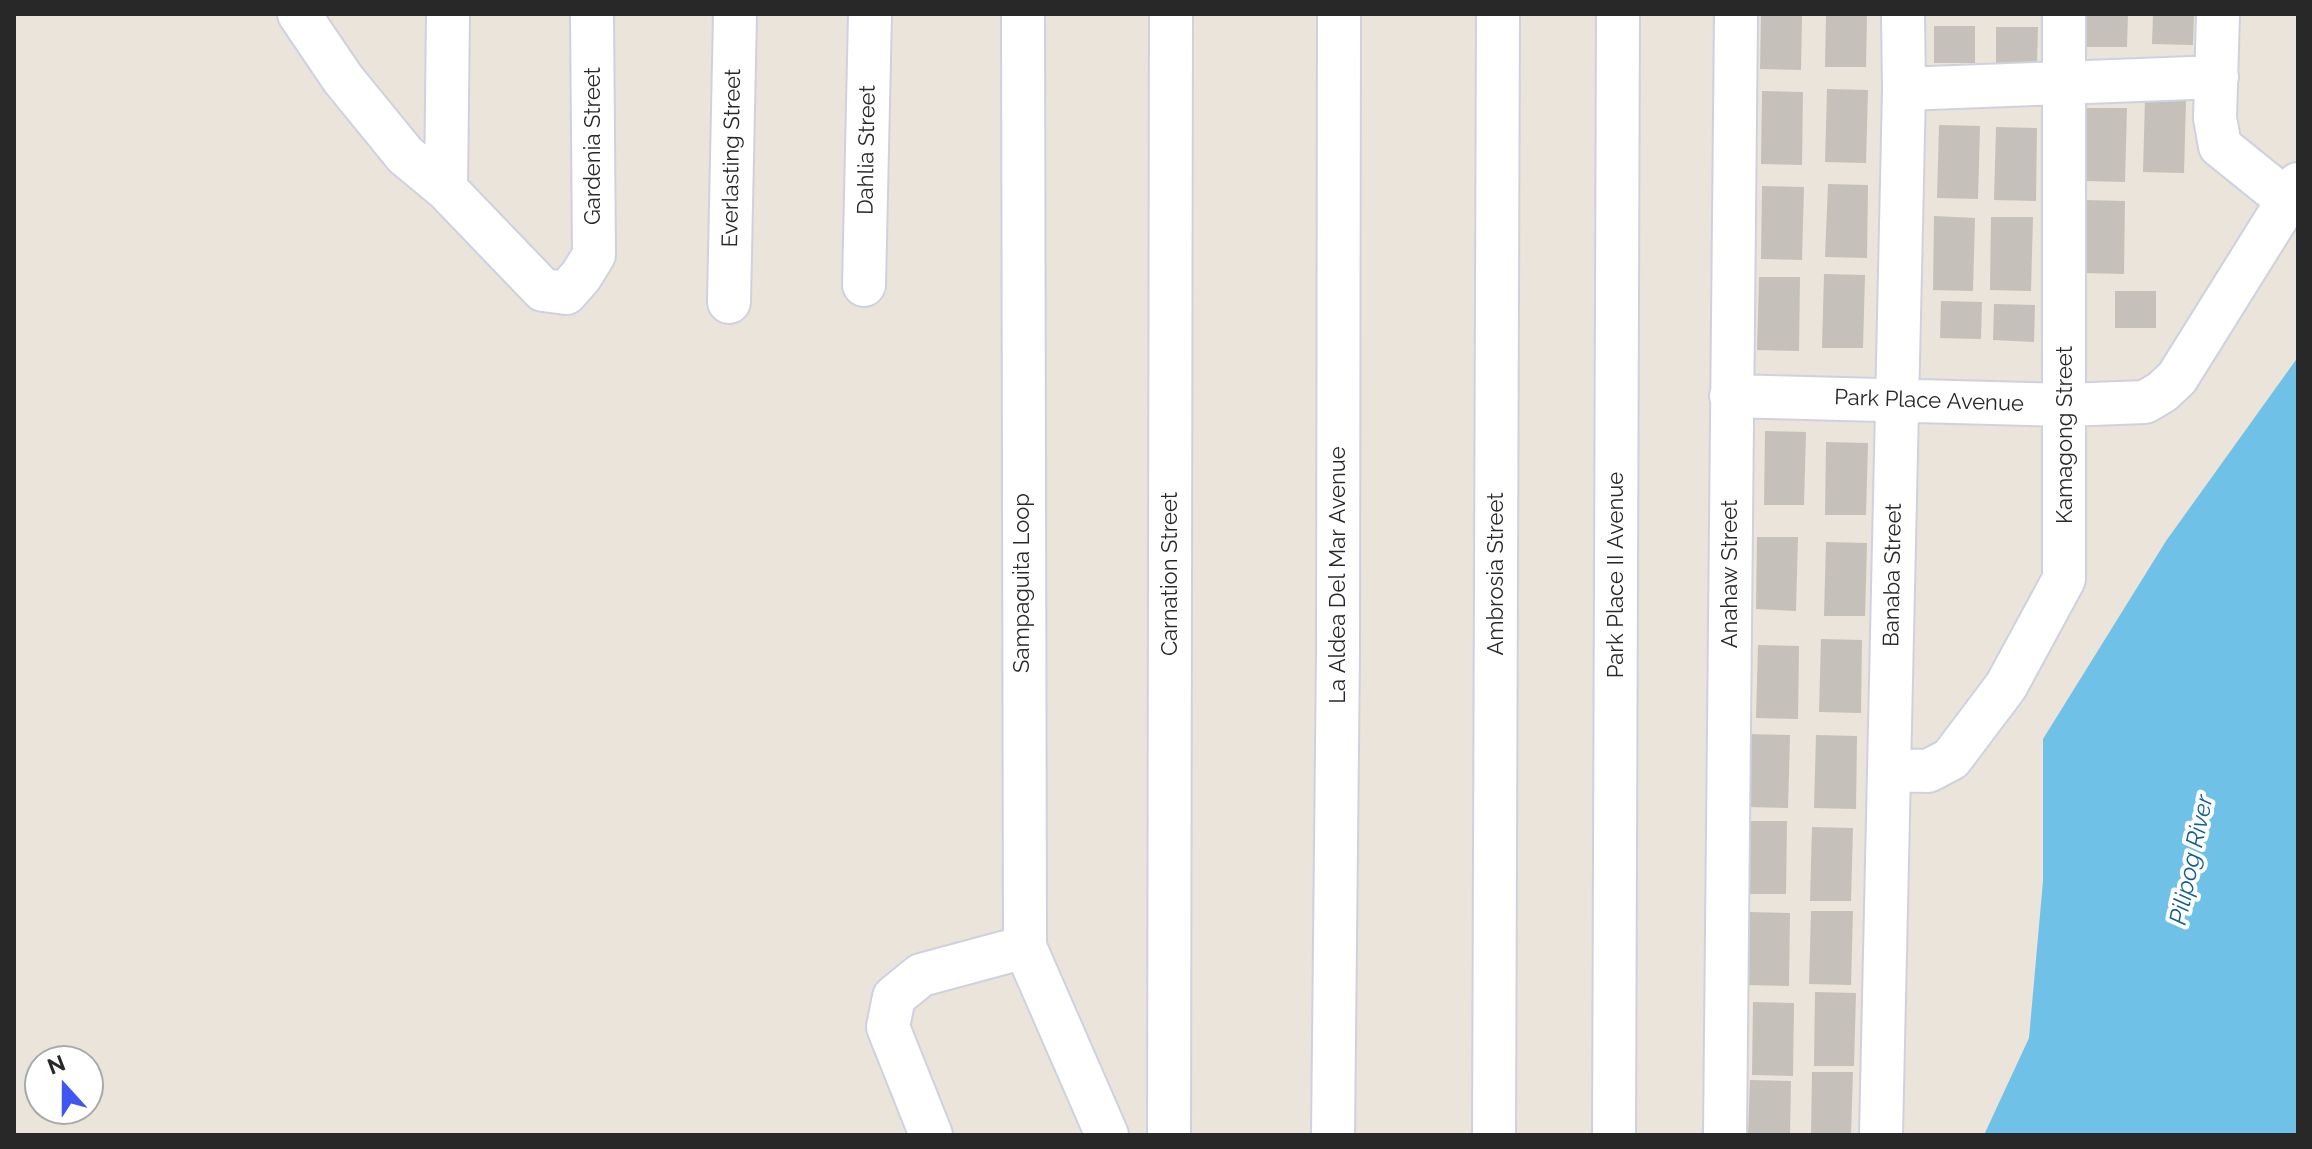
<!DOCTYPE html>
<style>
body{margin:0}
#map{position:relative;width:2312px;height:1149px;overflow:hidden;background:#eae4da;font-family:Raleway,sans-serif}
canvas{display:block}
.frame{position:absolute;inset:0;border:16px solid #282828;pointer-events:none}
.north{position:absolute;left:24px;top:1045px;width:80px;height:80px;box-sizing:border-box;background:#fff;border:2px solid #a9a9a9;border-radius:50%;rotate:339deg;font-size:22px;font-weight:700;line-height:32px;text-align:center;color:#282828}
.north::after{content:'';display:block;margin:auto;width:28px;height:36px;background:#3f56f1;clip-path:polygon(50% 0,100% 100%,50% 72%,0 100%)}
</style>
<div id="map">
<canvas width="2312" height="1149"></canvas>
<div class="frame"></div>
<div class="north">N</div>
</div>
<script>
const g = document.querySelector('canvas').getContext('2d');
g.lineJoin = 'round';
function paint(path, color) { g.fillStyle = color; g.fill(path, 'evenodd'); }
const shape = rows => new Path2D(rows.map(r => 'M' + r).join(''));
function strokePath(path, color, width, dash) { g.strokeStyle = color; g.lineWidth = width; g.lineCap = dash ? 'butt' : 'round'; g.setLineDash(dash || []); g.stroke(path); }
function label(font, color, halo, rows, align = 'center') {
  g.font = font + ' Raleway,sans-serif'; g.lineWidth = 8; g.setLineDash([]); g.textBaseline = 'middle'; g.strokeStyle = halo; g.fillStyle = color; for (const [text, x, y, turn = 0] of rows) {
    g.save(); g.translate(x, y); g.rotate((+turn || 0) * Math.PI / 180); g.textAlign = isNaN(turn) ? turn : align; if (halo) g.strokeText(text, 0, 0); g.fillText(text, 0, 0); g.restore();
  }
}
paint(shape([
 [2298,357,2298,1135,1984,1135,2029,1038,2043,881,2043,739,2166,541]
]), '#70c1e8');
paint(shape([
 [1761,14,1802,14,1801,70,1760,69],
 [1826,14,1867,14,1866,67,1825,67],
 [2087,14,2128,14,2127,47,2087,47],
 [2153,14,2194,14,2193,45,2152,44],
 [1934,26,1975,26,1975,63,1934,63],
 [1996,27,2038,27,2037,64,1996,63],
 [1827,89,1868,90,1866,163,1825,162],
 [1762,91,1803,92,1802,165,1761,164],
 [2145,99,2186,100,2184,173,2143,172],
 [2086,108,2127,108,2125,182,2085,181],
 [1939,125,1980,126,1978,199,1937,198],
 [1996,127,2037,128,2036,201,1994,200],
 [1828,184,1868,185,1867,258,1825,257],
 [1762,186,1804,187,1802,260,1761,259],
 [2084,200,2125,201,2124,274,2082,273],
 [1934,216,1975,218,1973,291,1933,290],
 [1991,217,2033,217,2031,291,1990,290],
 [1824,274,1865,275,1863,348,1822,348],
 [1759,277,1800,277,1799,351,1757,350],
 [2115,291,2156,291,2156,328,2115,328],
 [1941,301,1982,302,1981,339,1940,338],
 [1994,304,2035,305,2034,342,1993,340],
 [1765,431,1806,432,1804,505,1764,505],
 [1826,442,1868,443,1866,515,1825,515],
 [1757,537,1798,537,1796,611,1756,609],
 [1826,542,1867,543,1865,616,1824,616],
 [1821,639,1862,640,1861,713,1819,712],
 [1758,645,1799,646,1798,719,1756,718],
 [1748,734,1790,735,1788,808,1747,807],
 [1816,735,1857,736,1856,809,1814,808],
 [1747,821,1787,821,1786,894,1745,894],
 [1812,827,1853,828,1851,901,1810,901],
 [1811,911,1853,911,1851,985,1809,984],
 [1749,912,1790,913,1789,986,1747,985],
 [1815,992,1856,993,1854,1066,1814,1066],
 [1753,1002,1794,1003,1793,1076,1752,1075],
 [1812,1072,1853,1072,1851,1135,1811,1135],
 [1750,1080,1791,1081,1790,1135,1748,1135]
]), '#c5c0b9');
const minor = shape([
 [299,14,343,79,405,155,446,189,543,290,566,293,581,276,594,255,592,14],
 [1023,14,1025,947,1107,1135],
 [2218,14,2215,118,2220,146,2287,200],
 [1904,89,2217,77],
 [446,189,448,14],
 [864,285,870,14],
 [729,302,735,14],
 [1731,396,2066,405,2145,402,2162,392,2177,378,2298,184],
 [1889,770,1928,771,1951,759,2006,686,2064,579,2064,14],
 [931,1135,888,1027,894,997,921,975,1025,947],
 [1169,1135,1171,14],
 [1333,1135,1338,652,1339,14],
 [1494,1135,1498,14],
 [1614,1135,1618,14],
 [1725,1135,1736,14],
 [1881,1135,1904,89,1903,14]
]);
strokePath(minor, '#cfd1e0', 46);
strokePath(minor, '#fff', 42);
label('22px', '#282828', '#fff', [
 ["Gardenia Street",593,146,-90],
 ["Dahlia Street",867,150,-89],
 ["Everlasting Street",732,158,-89],
 ["Park Place Avenue",1929,401,2],
 ["Kamagong Street",2065,435,-90],
 ["Carnation Street",1170,574,-90],
 ["Ambrosia Street",1496,574,-90],
 ["Anahaw Street",1730,574,-90],
 ["La Aldea Del Mar Avenue",1338,575,-90],
 ["Park Place II Avenue",1616,575,-90],
 ["Banaba Street",1893,575,-89],
 ["Sampaguita Loop",1022,583,-90]
]);
label('italic 24px', '#135e90', '#fff', [
 ["Pilipog River",2192,860,-78]
]);
</script>
